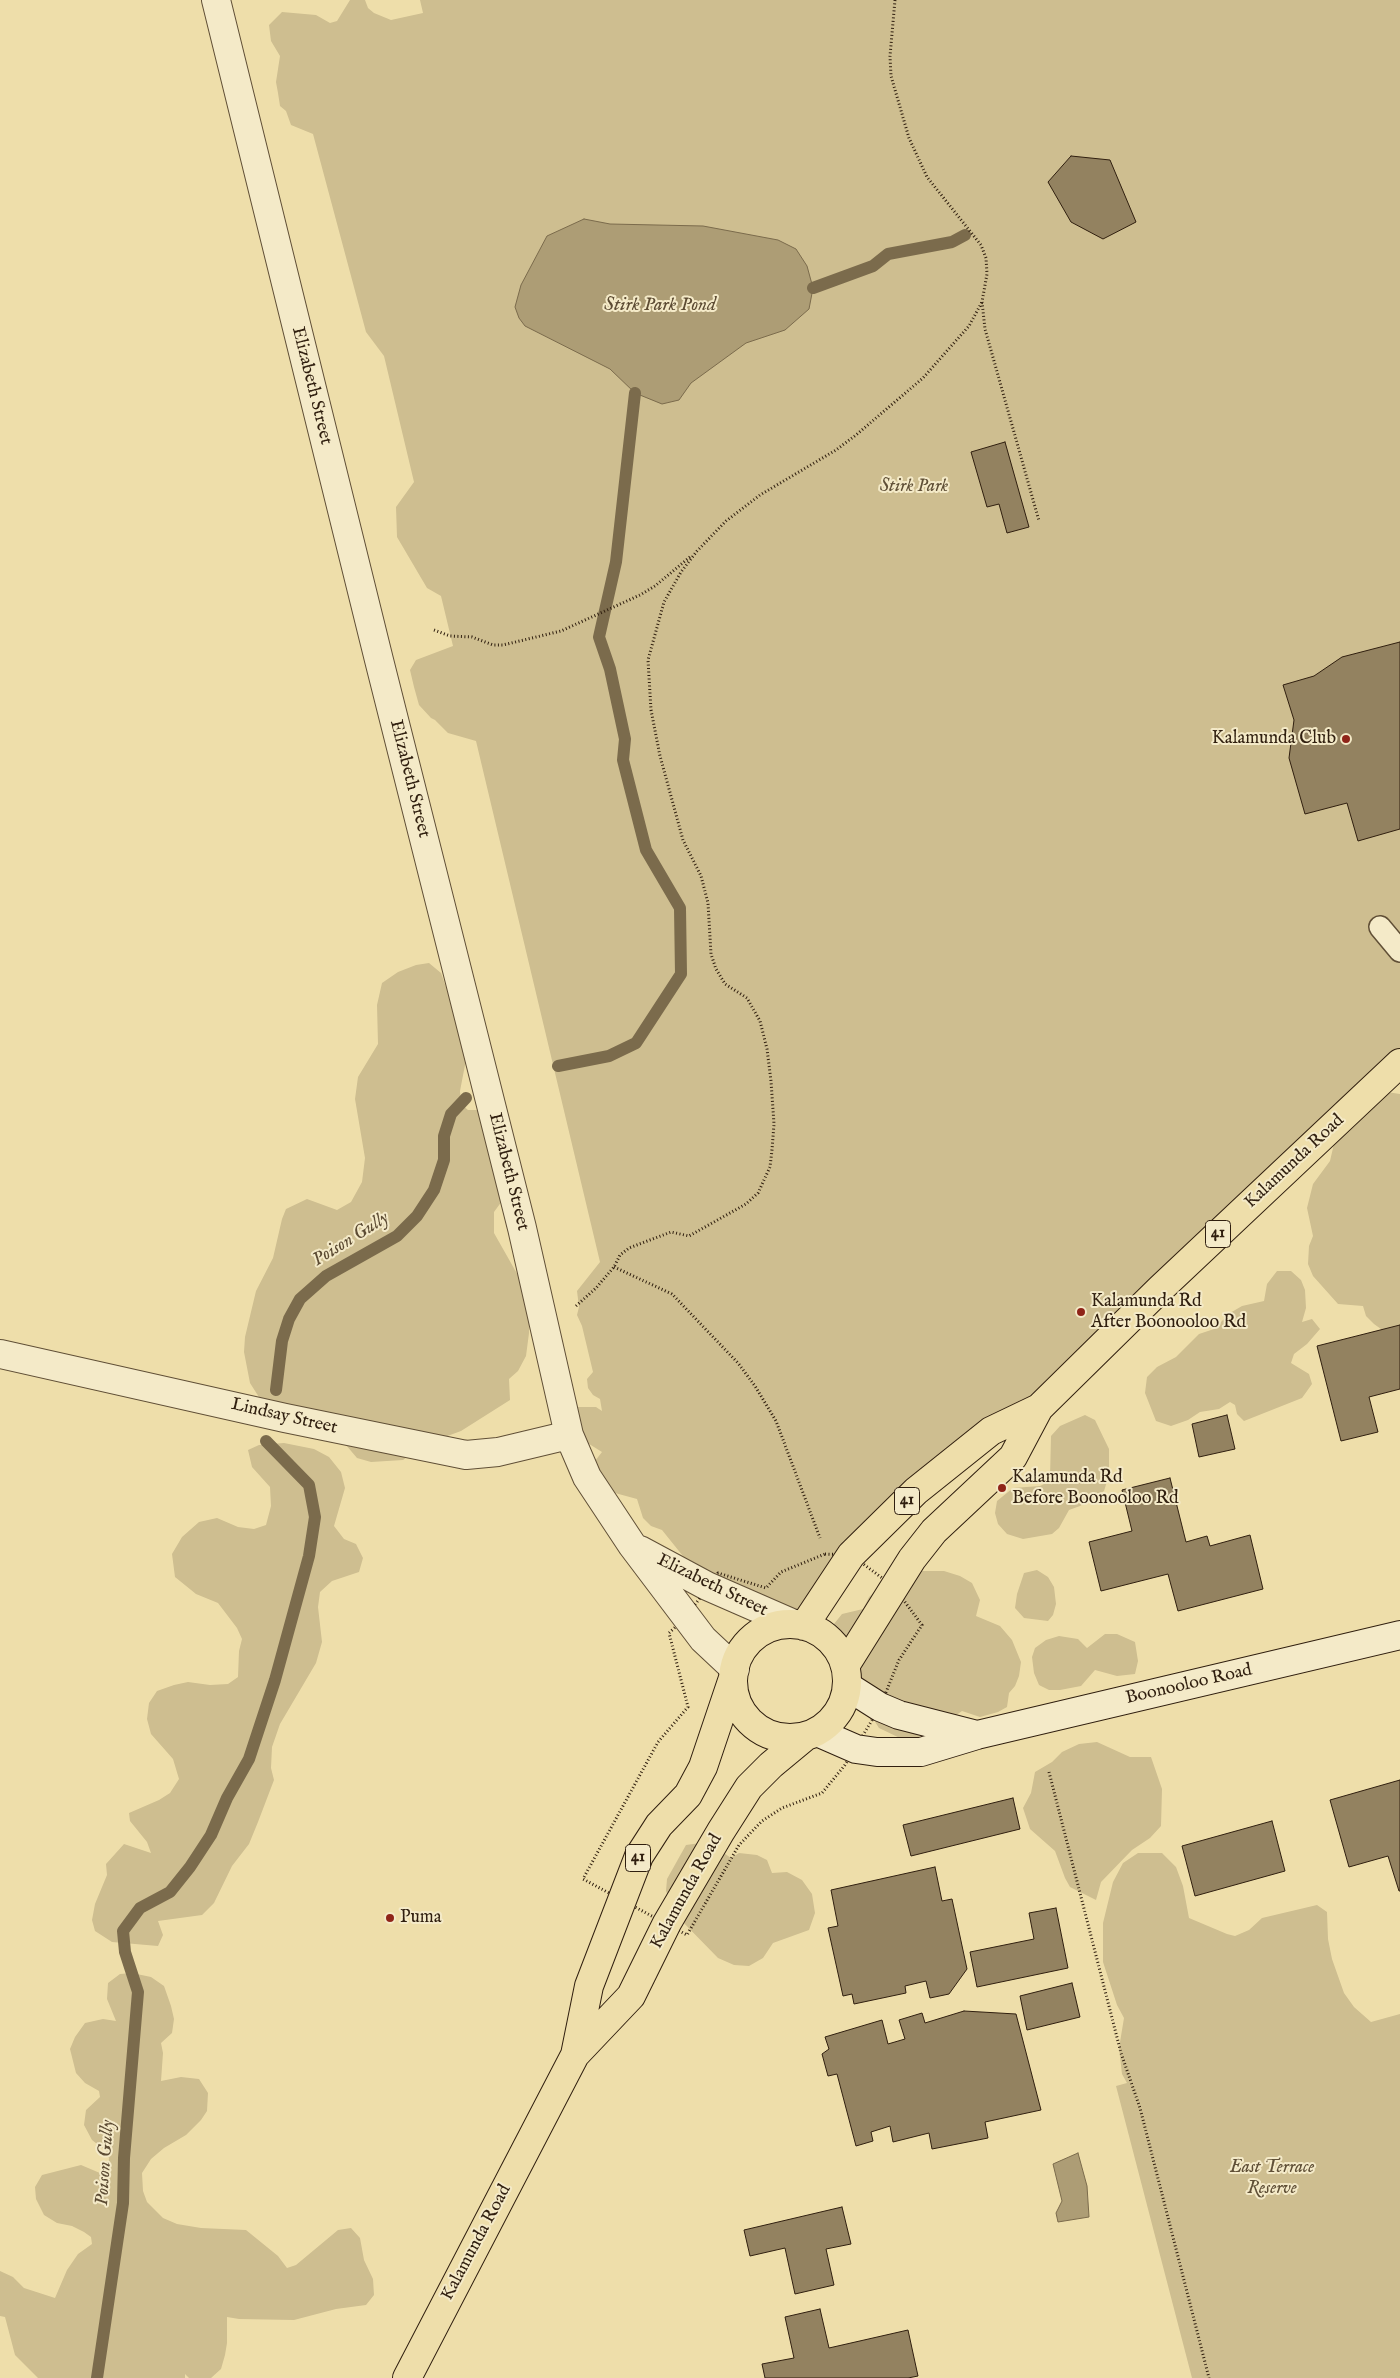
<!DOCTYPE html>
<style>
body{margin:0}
canvas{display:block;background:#eedeaa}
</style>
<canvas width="1400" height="2378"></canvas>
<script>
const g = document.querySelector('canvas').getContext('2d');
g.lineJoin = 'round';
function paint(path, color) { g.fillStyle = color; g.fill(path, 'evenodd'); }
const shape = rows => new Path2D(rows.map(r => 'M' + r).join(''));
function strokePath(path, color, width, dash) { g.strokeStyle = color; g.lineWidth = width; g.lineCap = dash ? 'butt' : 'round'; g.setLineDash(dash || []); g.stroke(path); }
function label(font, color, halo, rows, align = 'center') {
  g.font = font + ' "IM FELL English",serif'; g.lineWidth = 4; g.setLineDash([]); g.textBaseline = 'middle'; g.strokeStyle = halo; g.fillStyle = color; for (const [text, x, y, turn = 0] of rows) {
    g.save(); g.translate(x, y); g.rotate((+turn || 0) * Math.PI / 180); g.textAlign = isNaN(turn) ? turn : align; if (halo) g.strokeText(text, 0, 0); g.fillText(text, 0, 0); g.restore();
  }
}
paint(shape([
 [350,0,365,0,368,8,374,13,391,20,423,13,420,0,1400,0,1400,1063,1039,1408,916,1491,804,1626,707,1586,662,1530,651,1526,643,1518,637,1499,615,1493,599,1481,593,1467,595,1461,602,1452,578,1437,573,1407,596,1407,602,1411,600,1399,593,1395,588,1388,587,1379,593,1372,582,1326,577,1315,579,1307,577,1291,600,1262,476,741,448,733,435,720,431,718,419,705,414,687,410,670,416,660,453,646,441,596,427,588,397,537,396,507,414,482,384,356,366,332,313,134,291,125,286,111,280,106,278,93,276,82,280,56,271,41,269,25,282,12,316,15,330,23,337,21],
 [429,963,441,973,446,987,461,991,475,1049,465,1065,460,1091,461,1104,468,1110,483,1110,502,1201,494,1212,494,1233,524,1286,529,1306,529,1333,526,1356,518,1371,509,1379,510,1400,461,1431,423,1445,403,1460,371,1462,357,1458,340,1438,264,1405,250,1383,244,1352,245,1337,256,1291,273,1258,282,1219,286,1209,307,1199,337,1210,351,1202,362,1182,365,1158,355,1099,358,1077,378,1044,377,1005,382,983,398,972,416,965],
 [1380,1091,1400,1094,1400,1339,1388,1334,1374,1324,1366,1316,1363,1306,1338,1304,1313,1276,1308,1264,1309,1246,1313,1236,1307,1208,1313,1184,1330,1161,1336,1135],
 [1277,1271,1291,1271,1301,1280,1305,1290,1306,1308,1302,1322,1312,1319,1320,1329,1307,1344,1294,1354,1291,1363,1309,1374,1312,1384,1302,1398,1244,1421,1237,1414,1235,1405,1230,1402,1219,1409,1200,1412,1188,1420,1171,1426,1156,1421,1145,1393,1147,1377,1157,1367,1176,1357,1199,1334,1214,1329,1230,1313,1242,1306,1264,1301,1267,1284],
 [1085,1415,1095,1420,1109,1449,1109,1475,1104,1491,1080,1506,1069,1510,1059,1528,1052,1534,1023,1539,1007,1534,998,1524,995,1513,997,1501,1013,1488,1040,1486,1044,1484,1050,1478,1051,1436,1060,1426],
 [284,1443,314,1449,329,1457,341,1472,345,1488,334,1526,344,1539,356,1544,363,1558,359,1572,332,1581,320,1592,318,1607,322,1642,316,1663,280,1724,272,1747,271,1768,274,1780,258,1822,249,1844,232,1866,214,1903,202,1915,158,1921,163,1935,158,1946,112,1942,95,1931,92,1920,95,1904,107,1875,106,1864,124,1844,151,1853,147,1842,130,1821,129,1813,159,1800,170,1793,179,1779,173,1759,151,1734,147,1719,149,1703,157,1691,174,1685,188,1682,210,1685,228,1684,238,1677,239,1651,242,1639,237,1628,218,1603,196,1594,175,1577,172,1554,182,1537,199,1522,217,1518,238,1527,254,1529,266,1525,271,1506,270,1487,252,1467,248,1450,259,1445],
 [1037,1570,1048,1577,1054,1587,1056,1604,1053,1615,1048,1621,1024,1618,1015,1608,1017,1594,1024,1573],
 [911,1571,944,1571,960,1576,972,1583,980,1600,976,1616,1000,1626,1012,1640,1021,1662,1019,1676,1015,1686,1009,1693,1007,1707,998,1712,980,1717,962,1711,955,1716,935,1738,904,1740,879,1728,834,1657,829,1646,834,1624,842,1614,863,1609,869,1597,882,1585],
 [1105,1634,1117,1634,1135,1642,1138,1661,1135,1674,1117,1676,1095,1670,1081,1686,1060,1690,1049,1690,1039,1685,1034,1673,1032,1657,1035,1648,1046,1640,1059,1636,1078,1639,1087,1648],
 [1097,1742,1130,1757,1151,1757,1162,1789,1161,1826,1150,1838,1132,1850,1101,1882,1096,1900,1070,1887,1065,1878,1055,1851,1030,1829,1023,1808,1031,1793,1035,1772,1052,1762,1062,1752,1079,1744],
 [708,1842,731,1858,739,1853,757,1855,767,1860,772,1873,787,1872,802,1880,812,1894,815,1913,809,1930,773,1943,763,1958,749,1966,734,1965,718,1958,677,1916,666,1891,667,1879,686,1845],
 [1138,1853,1162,1853,1176,1867,1183,1886,1189,1918,1227,1934,1235,1936,1249,1930,1262,1918,1317,1905,1327,1912,1328,1939,1332,1959,1344,1993,1354,2007,1371,2022,1400,2014,1400,2378,1192,2378,1116,2086,1127,2083,1122,2074,1119,2048,1124,2018,1117,2005,1103,1962,1103,1923,1113,1882,1123,1863],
 [132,1973,151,1977,164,1986,171,2006,174,2019,172,2033,161,2043,163,2053,161,2081,181,2077,199,2079,208,2093,207,2111,201,2120,186,2135,164,2148,151,2159,142,2173,143,2191,147,2202,163,2218,177,2224,201,2228,246,2230,278,2256,287,2268,296,2265,338,2230,351,2228,360,2238,364,2260,373,2279,374,2295,366,2305,336,2309,294,2320,239,2319,227,2317,227,2343,225,2355,221,2369,211,2378,189,2378,185,2374,185,2378,38,2378,15,2355,5,2317,0,2316,0,2271,13,2277,24,2288,55,2298,67,2270,78,2254,92,2244,91,2237,84,2232,72,2226,57,2223,44,2215,36,2199,35,2187,42,2175,81,2165,107,2176,109,2158,106,2151,92,2140,84,2125,86,2110,100,2097,99,2091,85,2083,76,2073,70,2049,75,2037,85,2023,103,2019,116,2021,107,1999,108,1983,120,1974]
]), '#cebe90');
const water = shape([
 [584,219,610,224,703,226,778,240,796,249,807,266,813,288,809,309,785,330,746,343,691,383,679,400,662,404,635,393,610,369,525,326,519,318,515,307,521,285,547,236,584,219],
 [1078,2153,1087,2186,1089,2217,1058,2222,1056,2213,1062,2201,1053,2164,1078,2153]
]);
paint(water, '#ad9d75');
strokePath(water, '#7b6b4c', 1);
strokePath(shape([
 [813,288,873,266,888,254,952,242,965,235],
 [558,1066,609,1056,636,1043,681,974,680,908,646,850,623,760,625,739,610,669,599,637,616,562,635,393],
 [276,1390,282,1341,289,1319,300,1299,326,1276,397,1236,417,1216,434,1190,444,1160,444,1136,451,1114,466,1098],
 [97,2378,123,2203,124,2158,138,1992,125,1952,123,1931,140,1908,170,1892,190,1867,211,1835,227,1798,249,1759,275,1680,309,1556,315,1517,309,1485,266,1441]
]), '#7b6b4c', 12);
const building = shape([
 [1071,156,1110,160,1136,222,1103,239,1071,222,1048,182,1071,156],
 [1005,442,1029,527,1007,533,999,504,987,507,971,452,1005,442],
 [1400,642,1400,829,1358,841,1347,803,1305,814,1289,758,1294,720,1283,685,1314,676,1342,657,1400,642],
 [1400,1325,1400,1389,1369,1397,1378,1432,1341,1441,1317,1346,1400,1325],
 [1227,1415,1235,1449,1199,1457,1192,1424,1227,1415],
 [1170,1478,1186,1542,1207,1536,1210,1546,1250,1535,1263,1589,1178,1611,1168,1574,1101,1591,1089,1542,1132,1531,1122,1490,1170,1478],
 [1400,1780,1400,1891,1399,1891,1388,1856,1349,1867,1330,1800,1400,1780],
 [1013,1798,1020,1829,911,1856,903,1825,1013,1798],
 [1272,1821,1285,1871,1195,1896,1182,1846,1272,1821],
 [935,1867,942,1901,952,1899,967,1969,949,1994,930,1998,926,1981,905,1986,906,1993,854,2004,852,1994,843,1996,828,1928,838,1926,831,1890,935,1867],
 [1056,1908,1068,1968,977,1987,970,1952,1034,1939,1029,1913,1056,1908],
 [1072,1983,1080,2017,1027,2030,1020,1996,1072,1983],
 [964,2011,1016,2014,1041,2110,985,2122,988,2138,932,2149,929,2133,893,2142,890,2126,871,2132,873,2141,856,2146,837,2074,828,2076,822,2054,829,2049,825,2037,882,2020,888,2044,905,2039,899,2020,922,2013,925,2023,964,2011],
 [842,2207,851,2244,826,2249,834,2285,795,2294,785,2248,750,2256,744,2230,842,2207],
 [820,2309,829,2348,908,2330,918,2376,908,2378,765,2378,762,2364,794,2358,785,2317,820,2309]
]);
paint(building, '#938260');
strokePath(building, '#301f0f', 1);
const lane = shape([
 [1380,927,1400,951]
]);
const street = shape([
 [216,0,379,660,522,1228,569,1435,587,1477,632,1545,703,1639,735,1669],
 [0,1354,285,1418,466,1455,498,1452,569,1435],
 [640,1550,707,1586,794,1624]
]);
const secondary = shape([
 [847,1686,880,1707,899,1715,977,1735],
 [817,1732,856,1749,877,1752,921,1752,977,1735,1400,1635]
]);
const primary = shape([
 '733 1681a57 57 0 1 1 114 0a57 57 0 1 1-114 0Z',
 [804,1626,851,1555,916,1491,991,1431,1039,1408],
 [845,1666,912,1559,934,1531,1013,1457,1039,1408,1160,1289,1400,1063],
 [575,2055,631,1996,667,1923,721,1831,749,1787,771,1765,806,1736],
 [407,2378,575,2055,589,1986,639,1856,659,1825,688,1795,703,1767,733,1678]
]);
strokePath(lane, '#604f36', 24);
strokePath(street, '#604f36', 30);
strokePath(secondary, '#301f0f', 30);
strokePath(primary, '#301f0f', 30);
strokePath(shape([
 [895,0,890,56,891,76,909,138,927,177,981,245,986,258,987,274,982,302,985,329,1039,521],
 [434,630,450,636,472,637,493,645,503,645,561,631,640,595,655,586,691,556],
 [614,1267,672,1294,738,1363,755,1386,776,1421,820,1538],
 [576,1306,596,1288,614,1267,620,1255,629,1248,671,1232,689,1236,746,1204,758,1193,770,1167,772,1150,774,1124,771,1081,767,1049,760,1021,747,998,725,984,716,969,711,954,708,903,701,876,683,840,660,756,651,710,648,660,664,602,681,572,697,551,726,521,760,495,836,450,856,435,923,378,969,326,982,302],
 [825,1554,851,1555,893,1586,922,1625,899,1660,880,1707,845,1765,822,1793,782,1808,762,1821,739,1845,687,1935,583,1879,658,1742,688,1707,669,1633,686,1617,718,1573,766,1588,781,1572,825,1554],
 [1049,1772,1121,2053,1140,2108,1209,2378]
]), '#301f0f', 3, [1, 2.5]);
strokePath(lane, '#f4eac8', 21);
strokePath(street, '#f4eac8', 28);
strokePath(secondary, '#f4eac8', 28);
strokePath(primary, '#eedeaa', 28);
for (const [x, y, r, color] of [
 [1346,739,5,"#8f2418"],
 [1081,1312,5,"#8f2418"],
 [1002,1488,5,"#8f2418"],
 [390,1918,5,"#8f2418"]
]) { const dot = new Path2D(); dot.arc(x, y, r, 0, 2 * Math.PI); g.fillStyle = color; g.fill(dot); strokePath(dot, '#f4eac8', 2); }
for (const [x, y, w] of [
 [1218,1234,25],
 [907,1501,25],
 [638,1858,25]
]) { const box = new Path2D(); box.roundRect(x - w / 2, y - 13.5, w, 27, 4); g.fillStyle = '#f4eac8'; g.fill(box); strokePath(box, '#301f0f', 1); }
label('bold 16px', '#301f0f', null, [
 ["41",1218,1234],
 ["41",907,1501],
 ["41",638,1858]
]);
label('18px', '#301f0f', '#f4eac8', [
 ["Elizabeth Street",311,386,76],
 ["Elizabeth Street",409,779,76],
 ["Kalamunda Road",1295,1162,-43],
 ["Elizabeth Street",508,1172,76],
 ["Lindsay Street",284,1417,13],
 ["Elizabeth Street",712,1586,26],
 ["Boonooloo Road",1189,1685,-13],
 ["Kalamunda Road",687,1892,-61],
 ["Kalamunda Road",477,2243,-62]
]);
label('italic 18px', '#5f4f36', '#f4eac8', [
 ["Stirk Park",914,487],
 ["East Terrace",1272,2168],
 ["Reserve",1272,2189]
]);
label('18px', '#301f0f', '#f4eac8', [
 ["Kalamunda Club",1336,739,"right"],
 ["Kalamunda Rd",1091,1302],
 ["After Boonooloo Rd",1091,1323],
 ["Kalamunda Rd",1012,1478],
 ["Before Boonooloo Rd",1012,1499],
 ["Puma",400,1918]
], 'left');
label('italic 19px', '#5c4b33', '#f4eac8', [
 ["Stirk Park Pond",660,306],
 ["Poison Gully",351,1240,-32],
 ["Poison Gully",106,2163,-86]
]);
</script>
